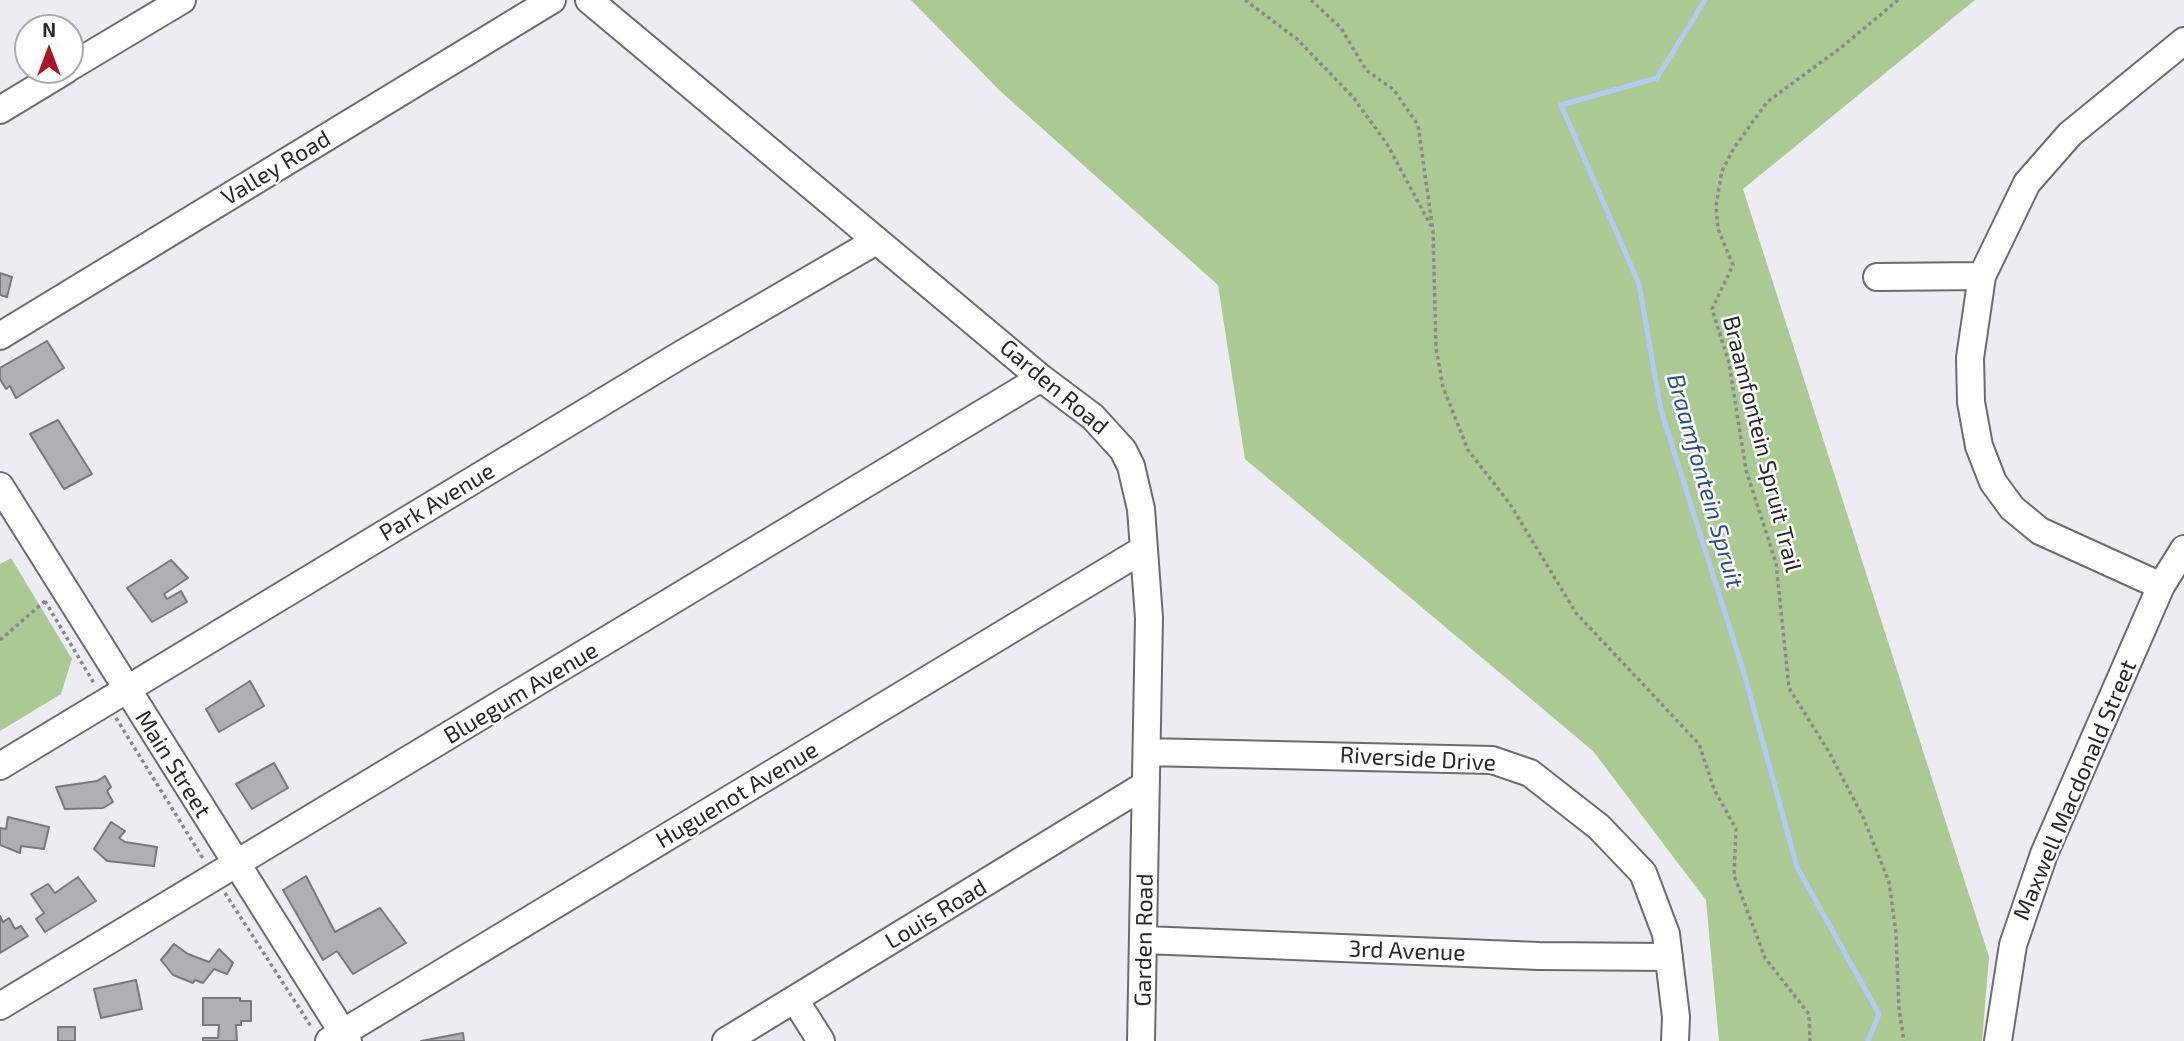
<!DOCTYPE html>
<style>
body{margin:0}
#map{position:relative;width:2184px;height:1041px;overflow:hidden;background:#ececf2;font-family:"Exo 2",sans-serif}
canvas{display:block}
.north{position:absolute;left:14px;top:14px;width:70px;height:70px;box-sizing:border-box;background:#fff;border:2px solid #a9a9a9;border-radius:50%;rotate:0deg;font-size:19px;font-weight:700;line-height:28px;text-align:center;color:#272729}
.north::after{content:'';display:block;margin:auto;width:24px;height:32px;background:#ab1527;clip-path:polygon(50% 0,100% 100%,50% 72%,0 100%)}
</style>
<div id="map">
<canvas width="2184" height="1041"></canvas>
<div class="north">N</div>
</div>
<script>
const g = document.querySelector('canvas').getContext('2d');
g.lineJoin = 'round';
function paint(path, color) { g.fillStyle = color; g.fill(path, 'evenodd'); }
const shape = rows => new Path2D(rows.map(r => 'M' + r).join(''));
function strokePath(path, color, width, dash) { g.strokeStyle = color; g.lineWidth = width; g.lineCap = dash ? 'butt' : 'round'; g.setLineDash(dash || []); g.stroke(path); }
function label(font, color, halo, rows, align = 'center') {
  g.font = font + ' "Exo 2",sans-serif'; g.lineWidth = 5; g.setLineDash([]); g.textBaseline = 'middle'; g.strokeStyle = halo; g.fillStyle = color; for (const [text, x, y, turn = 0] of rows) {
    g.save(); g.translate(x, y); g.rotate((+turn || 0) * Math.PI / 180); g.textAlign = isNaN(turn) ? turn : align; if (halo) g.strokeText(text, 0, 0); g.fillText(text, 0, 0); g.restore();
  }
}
paint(shape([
 [911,0,1975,0,1743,189,1989,957,1982,1041,1719,1041,1706,900,1593,751,1245,459,1218,285,999,90],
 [11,558,72,659,61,694,0,731,0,564]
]), '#aac993');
strokePath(shape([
 [1705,0,1657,78,1561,105,1639,284,1661,410,1744,673,1797,867,1879,1014,1868,1041]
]), '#b3caf6', 5);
const building = shape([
 [0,273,12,277,7,297,0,295,0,273],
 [47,341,64,368,16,398,10,386,6,389,0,379,0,368,47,341],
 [58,420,92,474,64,489,30,434,58,420],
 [171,560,188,578,164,594,167,599,181,591,187,602,152,622,127,588,171,560],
 [250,681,264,706,219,732,206,709,250,681],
 [274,763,288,788,252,809,236,784,274,763],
 [105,776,111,787,107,791,113,802,103,808,65,809,56,787,97,781,105,776],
 [8,817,49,827,44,849,21,846,20,853,0,845,0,828,6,829,8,817],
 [111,822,125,831,119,838,125,842,157,847,154,866,107,861,94,849,111,822],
 [306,876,335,932,380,908,406,943,353,974,337,951,323,960,283,890,306,876],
 [78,877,96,901,45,932,36,919,44,913,31,894,48,884,55,893,78,877],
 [0,916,3,922,9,918,15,929,21,926,28,936,0,953,0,916],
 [174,944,188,954,209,962,219,949,233,963,227,974,214,969,203,983,195,980,193,983,173,975,161,960,174,944],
 [136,980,142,1009,101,1018,94,989,136,980],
 [203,998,240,998,240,1001,251,1001,251,1021,241,1021,241,1025,236,1025,237,1041,203,1041,203,1038,218,1038,219,1025,203,1025,203,998],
 [58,1027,75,1027,75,1041,58,1041,58,1027],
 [463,1033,464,1041,421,1041,463,1033]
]);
paint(building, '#afafb5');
strokePath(building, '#78797e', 2);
const minor = shape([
 [589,0,1041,378,1093,417,1123,450,1131,466,1141,509,1149,618,1141,1041],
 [70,67,182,0],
 [0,110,66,70],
 [1877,277,1982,276],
 [0,336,552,0],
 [0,486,348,1041],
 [2161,586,2040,531,2012,508,1993,482,1979,446,1971,402,1970,358,1982,276,2027,183,2070,134,2184,41],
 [1147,752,1492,760,1530,773,1599,827,1643,873,1666,934,1676,1017,1675,1041],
 [0,766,682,354,876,241],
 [1145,940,1539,956,1669,957],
 [795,1000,821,1041],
 [0,1006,1041,378],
 [329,1041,1144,549],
 [726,1041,1145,785],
 [1998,1041,2013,945,2044,854,2161,586,2184,549]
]);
strokePath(minor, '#6b6c71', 30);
strokePath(shape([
 [1245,0,1297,39,1353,97,1387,144,1431,226],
 [1311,0,1341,28,1366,70,1394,90,1418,125,1433,231,1436,348,1443,387,1468,450,1510,504,1576,613,1699,744,1714,789,1736,829,1734,875,1765,958,1809,1014,1810,1041],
 [1898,0,1843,46,1767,102,1734,148,1722,171,1716,206,1718,229,1733,265,1712,309,1729,363,1746,470,1776,563,1789,688,1829,752,1863,817,1889,882,1896,933,1899,1009,1904,1041],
 [45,601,95,685],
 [0,640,45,601],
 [116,718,204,860],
 [225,893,312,1028]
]), '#88888c', 3.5, [3.5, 3.5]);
strokePath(minor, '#fff', 26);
label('23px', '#272729', '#fff', [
 ["Valley Road",276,168,-31],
 ["Garden Road",1054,387,40],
 ["Braamfontein Spruit Trail",1762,444,76],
 ["Park Avenue",437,502,-31],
 ["Bluegum Avenue",521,693,-31],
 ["Riverside Drive",1418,759,3],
 ["Main Street",173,764,58],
 ["Maxwell Macdonald Street",2075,790,-67],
 ["Huguenot Avenue",737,795,-31],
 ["Louis Road",936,914,-31],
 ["Garden Road",1144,940,-89],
 ["3rd Avenue",1407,951,2]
]);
label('italic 24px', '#2d4c8c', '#fff', [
 ["Braamfontein Spruit",1705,481,74]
]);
</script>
